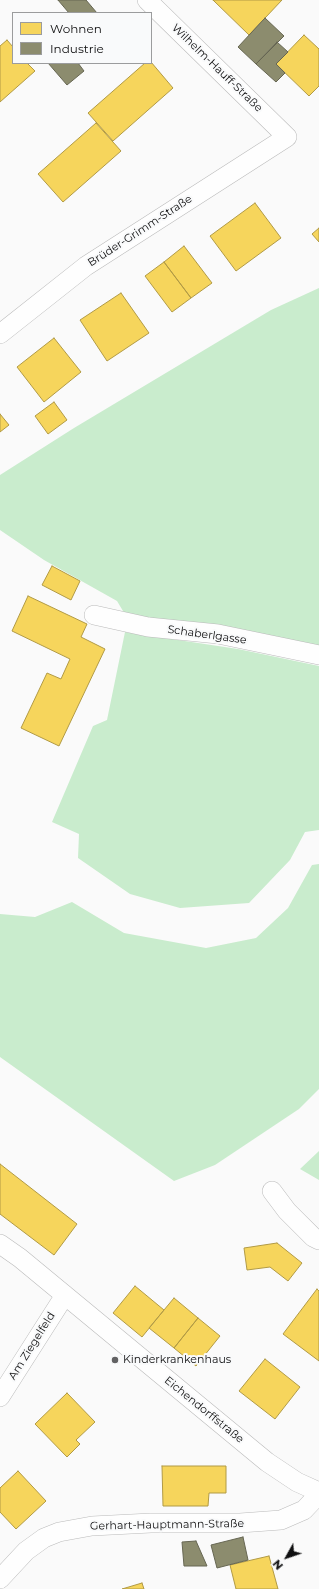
<!DOCTYPE html>
<meta charset="utf-8">
<style>
body{margin:0}
#map{position:relative;width:319px;height:1589px;overflow:hidden;background:#fafafa;font-family:Montserrat,sans-serif}
canvas{display:block}
.legend{position:absolute;left:12px;top:12px;width:140px;height:52px;box-sizing:border-box;background:#f9fafb;border:1px solid #9b9c9d;margin:0;padding:5px 7px;list-style:none;font-size:12px;color:#0f0f10}
.legend li{display:flex;align-items:center;gap:8px;height:20px}
.legend b{width:20px;border:1px solid #9b9c9d}
.north{position:absolute;left:267px;top:1537px;width:40px;height:40px;-webkit-text-stroke:3px #f9fafb;paint-order:stroke;rotate:230deg;font-size:11px;font-weight:700;line-height:16px;text-align:center;color:#0f0f10}
.north::after{content:'';display:block;margin:auto;width:14px;height:18px;background:#0f0f10;clip-path:polygon(50% 0,100% 100%,50% 72%,0 100%)}
</style>
<div id="map">
<canvas width="319" height="1589"></canvas>
<ul class="legend">
<li><b style="height:11px;background:#f6d55c"></b>Wohnen</li>
<li><b style="height:11px;background:#8c8c6e"></b>Industrie</li>
</ul>
<div class="north">N</div>
</div>
<script>
const g = document.querySelector('canvas').getContext('2d');
g.lineJoin = 'round';
function paint(path, color) { g.fillStyle = color; g.fill(path, 'evenodd'); }
const shape = rows => new Path2D(rows.map(r => 'M' + r).join(''));
function strokePath(path, color, width, dash) { g.strokeStyle = color; g.lineWidth = width; g.lineCap = dash ? 'butt' : 'round'; g.setLineDash(dash || []); g.stroke(path); }
function label(font, color, halo, rows, align = 'center') {
  g.font = font + ' Montserrat,sans-serif'; g.lineWidth = 4; g.setLineDash([]); g.textBaseline = 'middle'; g.strokeStyle = halo; g.fillStyle = color; for (const [text, x, y, turn = 0] of rows) {
    g.save(); g.translate(x, y); g.rotate((+turn || 0) * Math.PI / 180); g.textAlign = isNaN(turn) ? turn : align; if (halo) g.strokeText(text, 0, 0); g.fillText(text, 0, 0); g.restore();
  }
}
paint(shape([
 [319,288,319,649,126,616,117,601,44,560,0,530,0,475,74,428,271,310],
 [125,632,238,649,319,666,319,830,305,832,290,860,249,903,180,908,130,894,78,858,79,834,52,822,93,726,107,720],
 [319,864,319,1089,299,1109,215,1165,174,1181,0,1057,0,914,35,917,72,902,124,933,206,948,256,938,288,908,312,865],
 [319,1151,319,1180,300,1169]
]), '#c9eccd');
const homes = shape([
 [213,0,282,0,249,35,213,0],
 [304,35,319,49,319,86,309,96,276,64,304,35],
 [7,40,13,47,13,63,27,63,35,71,0,102,0,46,7,40],
 [151,62,173,88,113,141,88,113,145,63,151,62],
 [96,123,121,151,63,202,38,174,96,123],
 [255,203,281,238,236,271,210,236,255,203],
 [319,228,319,242,312,234,319,228],
 [184,246,212,283,191,298,164,262,184,246],
 [164,262,191,298,172,312,145,276,164,262],
 [121,293,149,333,107,361,80,320,121,293],
 [54,338,81,372,44,402,17,367,54,338],
 [54,402,67,420,48,434,35,416,54,402],
 [0,414,9,425,0,432,0,414],
 [52,566,80,581,71,600,42,585,52,566],
 [28,596,87,624,81,637,105,649,59,746,21,728,47,673,61,679,70,659,12,631,28,596],
 [0,1164,77,1224,54,1255,0,1214,0,1164],
 [277,1243,302,1263,288,1281,270,1267,247,1270,244,1248,277,1243],
 [135,1286,164,1310,142,1337,113,1313,135,1286],
 [317,1289,319,1291,319,1361,283,1334,317,1289],
 [174,1298,198,1318,174,1348,149,1328,174,1298],
 [198,1318,220,1336,196,1366,174,1348,198,1318],
 [265,1359,300,1387,275,1419,239,1391,265,1359],
 [67,1393,95,1422,76,1440,80,1444,67,1457,35,1424,67,1393],
 [162,1466,226,1466,226,1493,209,1493,208,1506,163,1506,162,1466],
 [18,1471,46,1501,16,1529,0,1512,0,1488,18,1471],
 [269,1556,278,1589,236,1589,230,1565,269,1556],
 [142,1583,144,1589,122,1589,142,1583]
]);
paint(homes, '#f6d55c');
strokePath(homes, '#b19a45', 1);
const industry = shape([
 [58,0,86,0,97,13,69,13,58,0],
 [265,18,284,36,256,64,238,47,265,18],
 [277,42,288,52,276,64,285,73,276,82,256,64,277,42],
 [48,63,78,63,84,71,67,85,48,63],
 [243,1537,248,1560,217,1568,211,1545,243,1537],
 [196,1541,207,1566,184,1566,182,1542,196,1541]
]);
paint(industry, '#8c8c6e');
strokePath(industry, '#666652', 1);
const minor = shape([
 [0,334,86,266,287,137,147,0],
 [94,615,148,627,218,634,319,655],
 [272,1191,287,1211,313,1237,319,1240],
 [0,1244,20,1258,267,1462,297,1482,319,1492],
 [0,1397,65,1295],
 [0,1579,26,1551,44,1538,59,1532,92,1526,151,1523,240,1523,281,1520,304,1510,319,1494]
]);
strokePath(minor, '#bababa', 20);
strokePath(minor, '#fefefe', 19);
for (const [x, y, r, color] of [
 [115,1360,4,"#616162"]
]) { const dot = new Path2D(); dot.arc(x, y, r, 0, 2 * Math.PI); g.fillStyle = color; g.fill(dot); strokePath(dot, '#f9fafb', 1.5); }
label('11px', '#0f0f10', '#f9fafb', [
 ["Wilhelm-Hauff-Straße",217,68,44],
 ["Brüder-Grimm-Straße",140,231,-33],
 ["Schaberlgasse",207,635,8],
 ["Am Ziegelfeld",32,1346,-58],
 ["Eichendorffstraße",204,1410,39],
 ["Gerhart-Hauptmann-Straße",167,1525,-1]
]);
label('11px', '#0f0f10', '#f9fafb', [
 ["Kinderkrankenhaus",123,1360]
], 'left');
</script>
